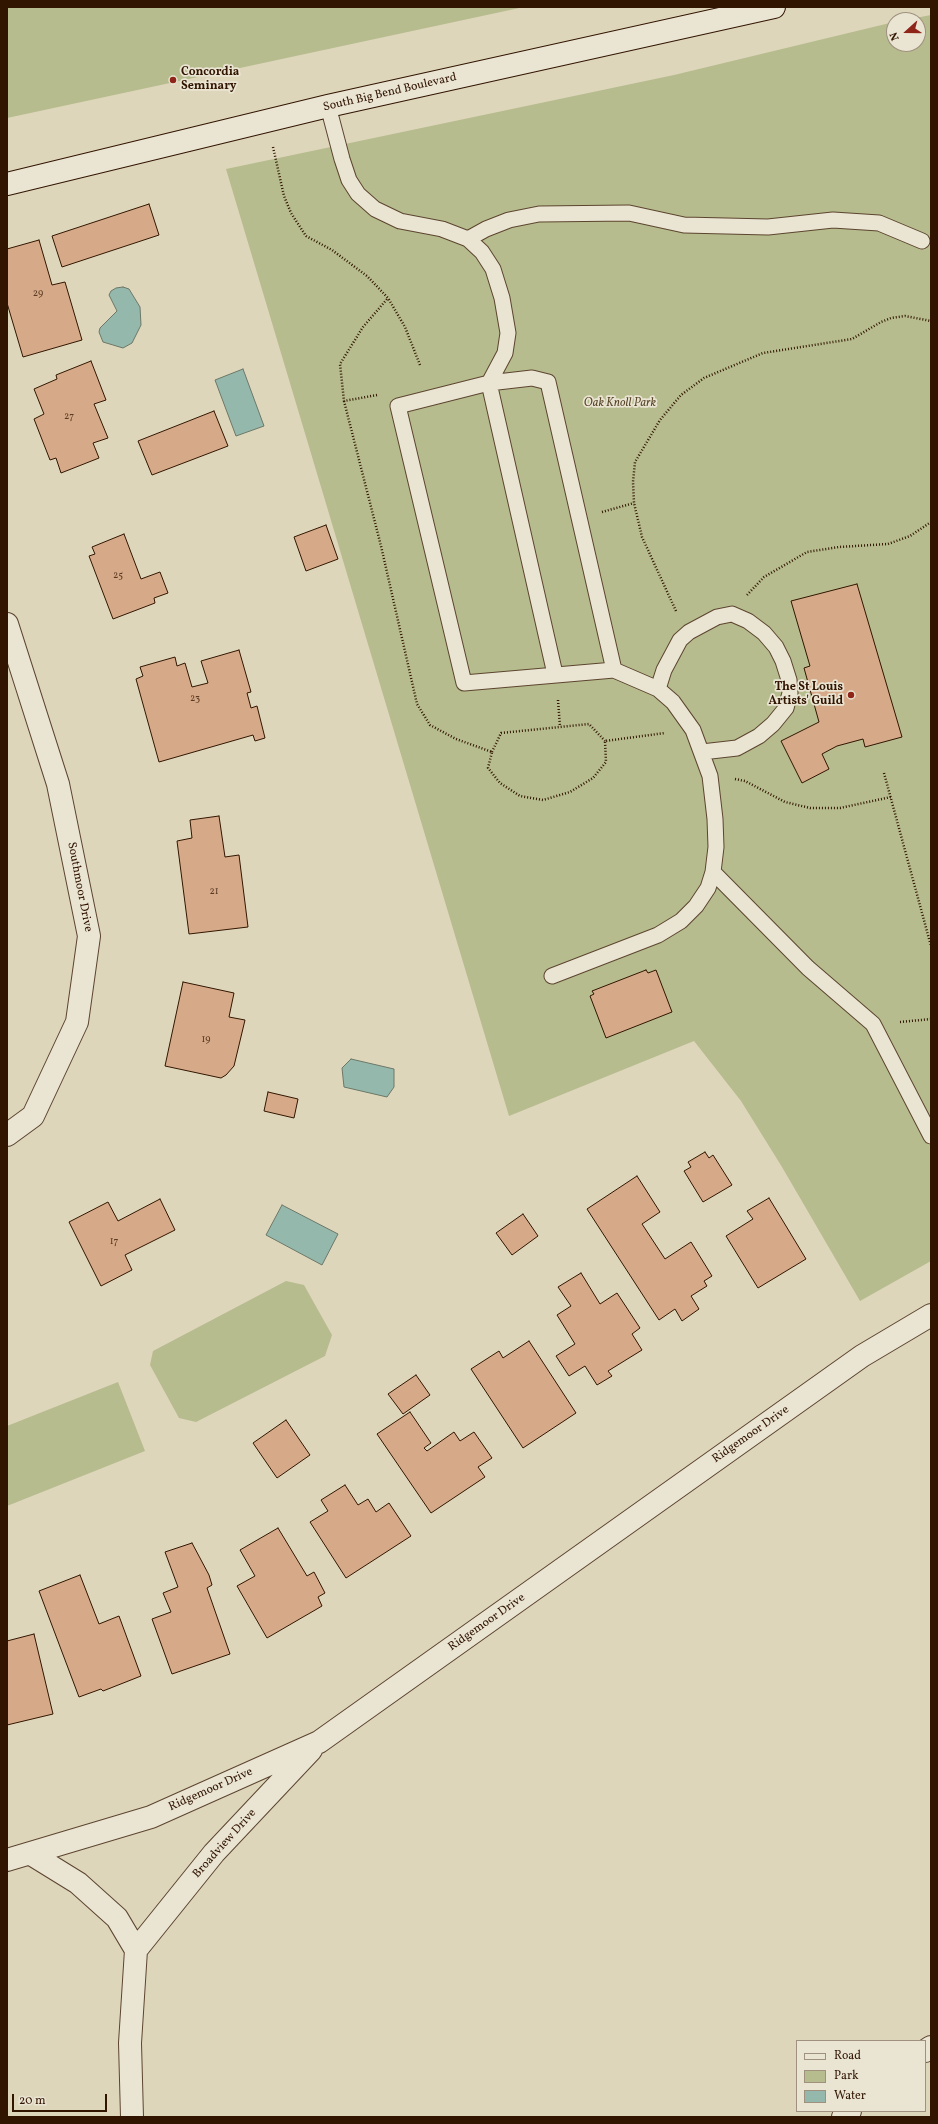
<!DOCTYPE html>
<style>
body{margin:0}
#map{position:relative;width:938px;height:2124px;overflow:hidden;background:#ded6bb;font-family:Vollkorn,serif}
canvas{display:block}
.frame{position:absolute;inset:0;border:8px solid #311500;pointer-events:none}
.legend{position:absolute;left:796px;top:2040px;width:130px;height:72px;box-sizing:border-box;background:#eae4d3;border:1px solid #a0917f;margin:0;padding:5px 7px;list-style:none;font-size:12px;color:#311500}
.legend li{display:flex;align-items:center;gap:8px;height:20px}
.legend b{width:20px;border:1px solid #a0917f}
.north{position:absolute;left:886px;top:12px;width:40px;height:40px;box-sizing:border-box;background:#eae4d3;border:1px solid #a0917f;border-radius:50%;rotate:249deg;font-size:11px;font-weight:700;line-height:16px;text-align:center;color:#311500}
.north::after{content:'';display:block;margin:auto;width:14px;height:18px;background:#8f2418;clip-path:polygon(50% 0,100% 100%,50% 72%,0 100%)}
.scale{position:absolute;left:12px;top:2094px;width:95px;height:18px;box-sizing:border-box;border:2px solid #311500;border-top:0;padding-left:5px;font-size:12px;line-height:14px;white-space:nowrap;color:#311500;-webkit-text-stroke:3px #eae4d3;paint-order:stroke}
</style>
<div id="map">
<canvas width="938" height="2124"></canvas>
<div class="frame"></div>
<ul class="legend">
<li><b style="height:5px;background:#eae4d3"></b>Road</li>
<li><b style="height:11px;background:#b6bc8d"></b>Park</li>
<li><b style="height:11px;background:#94b9ac"></b>Water</li>
</ul>
<div class="north">N</div>
<div class="scale">20 m</div>
</div>
<script>
const g = document.querySelector('canvas').getContext('2d');
g.lineJoin = 'round';
function paint(path, color) { g.fillStyle = color; g.fill(path, 'evenodd'); }
const shape = rows => new Path2D(rows.map(r => 'M' + r).join(''));
function strokePath(path, color, width, dash) { g.strokeStyle = color; g.lineWidth = width; g.lineCap = dash ? 'butt' : 'round'; g.setLineDash(dash || []); g.stroke(path); }
function label(font, color, halo, rows, align = 'center') {
  g.font = font + ' Vollkorn,serif'; g.lineWidth = 3.5; g.setLineDash([]); g.textBaseline = 'middle'; g.strokeStyle = halo; g.fillStyle = color; for (const [text, x, y, turn = 0] of rows) {
    g.save(); g.translate(x, y); g.rotate((+turn || 0) * Math.PI / 180); g.textAlign = isNaN(turn) ? turn : align; if (halo) g.strokeText(text, 0, 0); g.fillText(text, 0, 0); g.restore();
  }
}
paint(shape([
 [7,7,524,7,7,118],
 [931,15,931,1261,860,1301,782,1167,741,1101,694,1041,509,1116,226,169,674,75,894,22,894,44,918,44,918,20,905,20],
 [286,1281,304,1285,332,1335,325,1356,196,1422,179,1418,150,1365,153,1351],
 [118,1382,145,1451,7,1506,7,1426]
]), '#b6bc8d');
const water = shape([
 [123,287,129,289,140,307,141,325,132,343,123,348,103,342,99,332,100,328,117,311,109,295,111,291,116,288,123,287],
 [243,369,264,426,236,436,215,380,243,369],
 [351,1059,394,1069,394,1087,387,1097,344,1087,342,1068,351,1059],
 [282,1205,338,1234,322,1265,266,1235,282,1205]
]);
paint(water, '#94b9ac');
strokePath(water, '#6c7767', 1);
const building = shape([
 [149,204,159,235,62,267,52,236,149,204],
 [39,240,52,285,65,282,82,340,23,357,7,303,7,249,39,240],
 [91,361,106,400,94,404,108,438,93,443,99,458,61,473,56,458,50,460,34,419,44,414,34,389,57,379,56,375,91,361],
 [214,411,228,446,152,475,138,441,214,411],
 [326,525,338,559,306,571,294,537,326,525],
 [124,534,141,579,160,572,168,593,154,598,155,603,113,619,89,556,95,554,92,547,124,534],
 [857,584,902,737,865,747,863,739,837,746,822,754,829,769,802,783,781,741,819,722,804,668,810,666,791,601,857,584],
 [239,650,251,692,247,693,251,708,257,706,265,738,255,741,253,735,159,762,136,679,143,676,140,667,175,657,177,666,185,663,192,687,208,683,201,661,239,650],
 [219,816,225,857,239,855,248,927,189,934,177,841,192,838,190,820,219,816],
 [646,970,648,973,656,970,672,1012,606,1038,590,996,594,994,592,991,646,970],
 [183,982,234,993,229,1017,245,1020,234,1066,226,1075,221,1078,165,1066,183,982],
 [268,1092,298,1099,294,1118,264,1111,268,1092],
 [705,1152,709,1158,713,1155,732,1185,703,1202,684,1171,691,1167,688,1162,705,1152],
 [637,1176,660,1212,642,1224,665,1259,691,1242,712,1276,704,1281,707,1286,691,1296,699,1309,682,1321,675,1309,659,1320,587,1209,637,1176],
 [769,1198,806,1259,758,1288,726,1236,753,1219,747,1211,769,1198],
 [160,1199,175,1230,125,1255,132,1270,101,1286,69,1222,108,1202,118,1221,160,1199],
 [523,1214,538,1236,512,1255,496,1233,523,1214],
 [581,1273,600,1304,617,1293,640,1328,632,1334,642,1350,608,1371,612,1376,597,1385,585,1366,569,1376,556,1356,575,1344,557,1315,571,1306,558,1287,581,1273],
 [529,1341,576,1413,523,1448,471,1369,499,1351,503,1358,529,1341],
 [416,1375,430,1395,403,1414,388,1394,416,1375],
 [410,1412,431,1443,424,1448,427,1451,454,1432,460,1441,474,1432,492,1458,478,1467,485,1477,431,1513,377,1434,410,1412],
 [286,1420,310,1455,277,1478,253,1443,286,1420],
 [345,1485,358,1505,368,1499,376,1512,389,1503,411,1536,346,1578,310,1522,328,1511,321,1500,345,1485],
 [278,1528,307,1576,314,1572,325,1593,318,1597,322,1606,267,1638,237,1586,255,1576,240,1550,278,1528],
 [192,1543,209,1575,212,1585,207,1588,230,1654,172,1674,152,1619,171,1612,163,1593,178,1587,165,1552,192,1543],
 [80,1575,99,1624,119,1616,141,1676,103,1691,101,1689,79,1697,39,1591,80,1575],
 [34,1634,53,1714,7,1725,7,1641,34,1634]
]);
paint(building, '#d6aa88');
strokePath(building, '#311500', 1);
const service = shape([
 [328,106,342,159,349,180,358,194,375,209,400,221,442,229,468,239,482,252,493,269,502,298,508,333,505,353,489,383],
 [468,239,486,229,509,220,539,214,629,213,684,225,768,227,833,220,879,223,922,241],
 [532,378,548,382,614,670,464,683,398,406,489,383,532,378],
 [489,383,555,674],
 [658,689,664,670,680,640,689,632,717,617,732,614,748,621,764,633,776,647,783,661,789,680,790,693,786,708,773,724,759,736,737,748,702,752],
 [713,872,808,968,873,1024,931,1136],
 [552,976,658,935,681,921,696,906,708,888,713,872,716,847,715,819,710,776,693,730,673,702,658,689,614,670]
]);
const minor = shape([
 [7,624,58,784,89,936,77,1022,33,1116,7,1135],
 [31,1854,78,1883,117,1918,136,1950],
 [7,1860,151,1817,319,1742,862,1356,931,1315],
 [925,2051,931,2047],
 [132,2117,130,2043,136,1950,214,1853,311,1750],
 [843,2117,850,2111]
]);
const secondary = shape([
 [7,184,328,106,774,7]
]);
strokePath(service, '#5c452f', 17);
strokePath(minor, '#5c452f', 24);
strokePath(secondary, '#311500', 24);
strokePath(shape([
 [273,147,284,196,291,213,306,236,332,250,367,276,388,298,405,327,420,365],
 [377,395,344,401,340,364,363,327,388,298],
 [344,401,381,546,417,704,430,725,456,739,492,752,488,768,500,783,520,796,543,800,570,792,593,778,606,762,605,741,665,733],
 [602,512,634,503],
 [747,595,764,577,807,552,839,547,888,544,910,536,931,522],
 [676,611,642,537,634,503,633,482,635,462,660,420,681,395,704,378,763,353,852,339,881,322,891,318,905,316,931,321],
 [558,700,560,727],
 [492,752,501,733,589,724,605,741],
 [884,773,931,946],
 [735,779,745,781,785,802,810,808,840,808,891,797],
 [900,1022,931,1019]
]), '#311500', 2.5, [1, 2]);
strokePath(service, '#eae4d3', 15);
strokePath(minor, '#eae4d3', 22);
strokePath(secondary, '#eae4d3', 22);
for (const [x, y, r, color] of [
 [173,80,4,"#8f2418"],
 [851,695,4,"#8f2418"]
]) { const dot = new Path2D(); dot.arc(x, y, r, 0, 2 * Math.PI); g.fillStyle = color; g.fill(dot); strokePath(dot, '#eae4d3', 1.5); }
label('10px', '#5a3a22', null, [
 ["29",38,294],
 ["27",69,417],
 ["25",118,576],
 ["23",195,699],
 ["21",214,892],
 ["19",206,1040],
 ["17",114,1242]
]);
label('bold 12px', '#311500', '#eae4d3', [
 ["Concordia",181,73],
 ["Seminary",181,87],
 ["The St Louis",843,688,"right"],
 ["Artists' Guild",843,702,"right"]
], 'left');
label('12px', '#311500', '#eae4d3', [
 ["South Big Bend Boulevard",390,93,-13],
 ["Southmoor Drive",79,887,79],
 ["Ridgemoor Drive",751,1435,-35],
 ["Ridgemoor Drive",487,1623,-35],
 ["Ridgemoor Drive",211,1790,-24],
 ["Broadview Drive",225,1844,-48]
]);
label('italic 12px', '#59472a', '#eae4d3', [
 ["Oak Knoll Park",620,404]
]);
</script>
